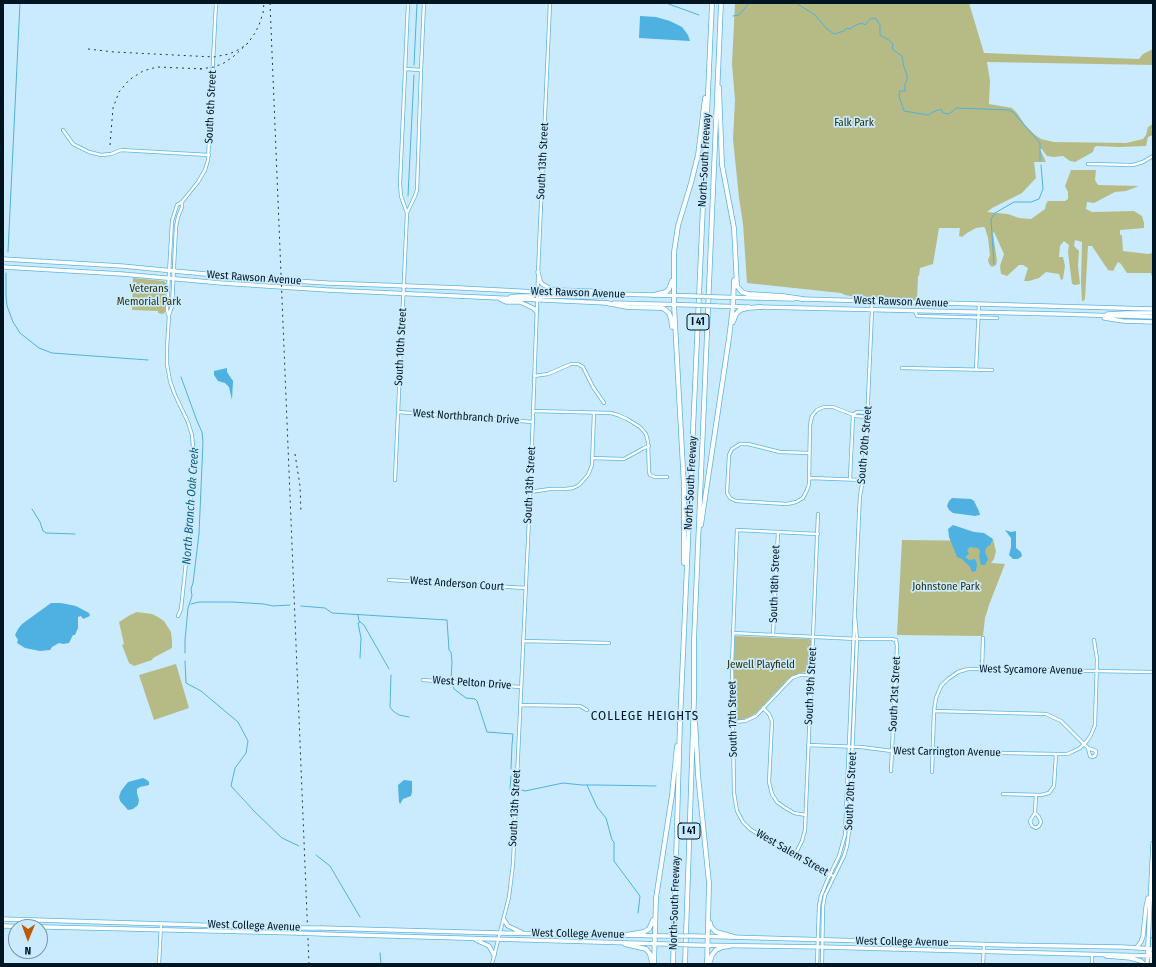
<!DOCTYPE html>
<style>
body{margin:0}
#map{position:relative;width:1156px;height:967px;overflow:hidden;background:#caebfe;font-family:"Fira Sans Condensed",sans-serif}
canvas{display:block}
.frame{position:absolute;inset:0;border:4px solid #001522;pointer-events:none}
.north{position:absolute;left:8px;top:919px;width:40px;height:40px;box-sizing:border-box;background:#caebfe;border:1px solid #7995a6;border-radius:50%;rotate:181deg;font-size:11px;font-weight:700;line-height:16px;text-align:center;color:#001522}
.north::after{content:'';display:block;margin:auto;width:14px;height:18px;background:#b95b09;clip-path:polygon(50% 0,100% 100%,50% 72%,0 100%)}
</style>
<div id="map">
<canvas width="1156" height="967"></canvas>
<div class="frame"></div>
<div class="north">N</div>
</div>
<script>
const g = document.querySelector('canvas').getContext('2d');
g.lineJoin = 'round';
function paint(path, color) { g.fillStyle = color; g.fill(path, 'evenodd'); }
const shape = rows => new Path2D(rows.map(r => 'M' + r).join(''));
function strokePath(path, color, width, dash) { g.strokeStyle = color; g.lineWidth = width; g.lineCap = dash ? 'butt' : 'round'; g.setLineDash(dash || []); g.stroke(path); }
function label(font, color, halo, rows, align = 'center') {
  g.font = font + ' "Fira Sans Condensed",sans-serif'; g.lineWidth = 3.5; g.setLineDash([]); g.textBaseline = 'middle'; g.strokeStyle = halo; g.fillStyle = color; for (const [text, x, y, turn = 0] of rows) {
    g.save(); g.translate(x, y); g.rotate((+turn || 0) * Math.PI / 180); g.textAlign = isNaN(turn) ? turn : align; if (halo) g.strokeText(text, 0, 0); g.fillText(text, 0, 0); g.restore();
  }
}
paint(shape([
 [735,3,969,3,984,53,1139,59,1143,54,1153,49,1153,65,987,62,990,81,989,104,1012,108,1017,113,1025,125,1035,135,1041,139,1054,142,1126,143,1143,139,1146,135,1148,127,1153,124,1153,128,1151,130,1153,131,1153,135,1148,137,1146,146,1119,147,1096,146,1094,148,1093,152,1075,162,1070,161,1063,156,1054,157,1047,156,1043,151,1042,149,1040,149,1046,162,1034,162,1036,178,1022,193,992,208,987,212,1008,214,1019,218,1031,219,1045,209,1046,204,1048,201,1065,201,1068,199,1068,192,1065,186,1071,170,1096,170,1095,180,1098,185,1139,186,1126,191,1115,192,1094,203,1087,202,1086,209,1092,212,1134,211,1142,216,1144,223,1144,228,1120,230,1120,234,1122,236,1123,251,1148,254,1153,253,1153,280,1151,273,1127,273,1121,264,1118,262,1113,271,1108,270,1092,246,1088,246,1085,299,1083,301,1082,301,1081,283,1082,242,1075,240,1074,246,1079,251,1078,266,1080,284,1075,285,1072,284,1068,252,1069,245,1064,241,1060,246,1059,257,1063,257,1065,266,1063,279,1061,280,1059,274,1046,272,1039,278,1029,281,1024,281,1028,268,1023,265,1019,265,1007,276,1001,274,1000,266,1004,254,994,232,993,233,997,261,996,265,992,267,989,264,988,260,990,255,988,238,985,228,984,227,976,228,967,233,962,237,959,236,960,228,939,228,933,264,920,268,919,276,918,276,917,300,866,299,845,295,841,293,747,283,743,224,739,198,733,139,735,100,732,64],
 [133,278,164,281,166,283,165,312,163,314,158,313,158,311,132,310],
 [993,539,996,551,994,559,991,563,1005,564,989,605,985,618,983,636,897,635,902,540,987,541,991,544],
 [137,612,152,614,158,617,164,621,171,632,172,641,172,648,153,658,152,660,134,666,129,663,122,645,124,644,119,622,130,615],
 [735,636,809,639,811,640,809,672,800,673,789,678,756,713,748,718,738,720,734,719,734,664],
 [176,664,189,708,154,720,139,675]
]), '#b6bb86');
paint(shape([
 [640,16,656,17,670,21,682,27,688,35,690,41,639,38],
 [227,368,227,372,233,381,232,400,229,387,225,383,218,381,214,375,214,371],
 [952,498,971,499,974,501,979,511,980,515,975,516,953,513,949,510,947,506,949,501],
 [953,525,974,532,984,533,993,539,991,544,986,548,985,552,988,559,985,565,981,565,979,556,980,551,978,548,970,547,967,550,969,554,965,557,969,560,975,559,977,564,976,571,972,572,970,567,962,559,957,557,949,537,948,529],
 [1005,530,1011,532,1016,531,1016,548,1021,552,1022,556,1018,559,1013,559,1009,555,1011,547,1011,538],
 [51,603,61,603,76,606,89,613,90,616,83,619,81,616,78,617,78,628,75,635,73,635,69,643,63,644,59,643,52,647,50,650,40,651,25,648,17,643,18,640,15,635,18,629,22,624],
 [143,778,147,780,149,782,149,785,140,787,137,789,137,793,139,800,138,805,133,809,128,810,120,801,119,797,121,791,128,782],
 [404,780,412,781,412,792,411,796,403,799,400,804,399,802,398,785]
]), '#4eb1e1');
strokePath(shape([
 [666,3,699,15],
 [796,3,815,15,827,29,834,34,844,31,847,28,850,29,856,25,862,23,865,25,871,18,876,19,880,25,880,35,889,40,893,44,892,49,902,56,904,67,907,75,907,80,905,84,905,91,900,91,899,96,904,111,928,115,933,112,941,109,943,113,948,114,953,111,956,108,1009,110,1014,113,1040,143,1040,161],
 [733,16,739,15,749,3],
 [414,65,417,3],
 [408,196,414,75],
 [8,252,20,3],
 [994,264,991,219,995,213,1014,202,1031,202,1039,199,1043,189,1041,165],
 [6,273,6,296,7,306,13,322,20,333,39,348,52,353,148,360],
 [181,377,197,421,202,432,203,442,199,534,193,583,191,589,192,596,188,608,185,640,185,653],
 [32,509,40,522,43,531,46,533,75,534],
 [191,604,199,602,232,602,264,604,273,606,290,605],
 [301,606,325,608,332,613,447,620,449,650,451,652,452,662,451,680],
 [358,615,359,621,364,625,389,669],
 [360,622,358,623,361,638,360,658],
 [185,661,186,683,201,691,238,722,248,741,246,753,235,768,231,786,255,812,282,838,299,846],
 [391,675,390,707,393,711,399,715,409,717],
 [453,685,454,689,466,698,475,699,477,701,487,732,513,734,512,745,511,769],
 [587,785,597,807,606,818,612,840,614,842,614,861,640,896,638,913],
 [510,789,511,776],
 [522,790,525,791,563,783,582,785,599,785,656,786],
 [316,855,330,866,360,917],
 [380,953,381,964]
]), '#4eb1e1', 1);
const minor = shape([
 [405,69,421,70],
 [63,130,73,144,89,152,101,155,111,154,121,150,209,155],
 [1088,164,1133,165,1143,162,1153,156],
 [407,213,415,196,417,190,421,70,424,3],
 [538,272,550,3],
 [915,311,917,316,997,318],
 [168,315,167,309,172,221,177,205,182,202,198,182,205,170,208,160,216,3],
 [902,368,992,370],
 [976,370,979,305],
 [534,376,548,374,571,364,578,364,583,367,593,387,604,403],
 [533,411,611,413,618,415,627,419,640,427,646,434,648,442,649,472,650,475,655,477,667,477],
 [398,412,533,422],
 [854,414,857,412,868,413],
 [809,453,780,452,748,444,740,444,732,449,729,455,727,493,730,498,736,501,787,504,796,502,803,498,807,490,809,484,810,425,812,416,817,410,824,407,833,407,856,416,868,417],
 [592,458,624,459,644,448,649,446],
 [810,478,863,480],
 [850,479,853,414],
 [395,480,407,213,401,196,400,184,408,3],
 [530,492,550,489,565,489,573,488,579,485,588,475,592,465,594,413],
 [818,534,737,530,732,664,734,793,737,811,743,822,750,829,761,836,833,876],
 [389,580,526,588],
 [178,616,181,609,190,525,193,447,192,435,188,422,175,395,170,381,167,364,167,348,169,315,172,306,176,227,178,217,182,207,182,202],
 [733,633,857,639,892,639,896,640,897,646,891,771],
 [773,635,778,532],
 [523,641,609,643],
 [982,669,983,638],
 [423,680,521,687],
 [520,705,580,706,587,710],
 [763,708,769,714,772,721,769,782,772,794,777,802,784,807,794,813,806,815],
 [934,711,1046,714,1061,721,1088,748,1096,751,1096,753,1095,756,1092,757,1090,756,1088,748],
 [733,722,745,721,756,716,788,682,792,678,800,675,812,675],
 [808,745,861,747,892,751,1056,754,1067,754,1072,752,1080,748,1087,741,1091,735,1095,725,1097,659,1094,640],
 [932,772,934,711,936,698,941,686,948,679,958,672,968,669,974,669,1153,672],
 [1003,794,1041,795,1049,793,1054,786,1056,754],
 [1035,813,1039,817,1041,822,1039,826,1036,828,1032,826,1030,821,1035,813,1036,795],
 [795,855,802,841,805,830,818,514],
 [159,964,161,924],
 [492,964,509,897,513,864,530,497,538,277],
 [817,964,819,906,821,896,827,881,839,856,845,835,859,514,860,496,865,467,872,310,871,302],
 [822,964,823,906,825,895,844,856,847,846,849,831,857,639,855,617],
 [983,964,984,945],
 [1092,964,1092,955]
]);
const major = shape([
 [3,259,122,266,247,278,327,283,461,288,537,292,693,296],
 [3,267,122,274,221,283,327,290,607,303],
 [538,272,540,281,542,284,551,289,556,290,590,291,602,292],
 [510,297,518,296,533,296,537,292],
 [717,297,794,299],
 [500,299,506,302,520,302,533,308,536,311],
 [802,299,1153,309],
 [537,300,542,296,592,297,606,296],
 [614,303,692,305],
 [716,306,749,307],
 [759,307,1058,314,1153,317],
 [1107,314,1126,313,1153,313],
 [1104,318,1123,321,1153,322],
 [3,919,296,928],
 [504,920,508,926,521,932],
 [3,926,297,933],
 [322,928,500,933,666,936],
 [322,934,665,944],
 [694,936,1005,945,1123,947,1153,949],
 [1153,939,1153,950],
 [476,940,489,946,494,955],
 [693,945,822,947,1153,956],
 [1136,948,1141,942,1143,936,1146,907,1148,898],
 [1147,948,1151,954,1152,964],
 [1106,956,1130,958,1141,961,1144,964],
 [1147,964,1153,843]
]);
const highway = shape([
 [719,87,722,165,734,228,737,286,742,292,748,294,782,296,803,299],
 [654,295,666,292,669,289,672,281],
 [606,303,628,307,663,308,669,313,671,319,672,327],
 [733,322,736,314,740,310,747,308,761,307],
 [701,525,729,338,733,306,734,280],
 [684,563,684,487,674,304,674,252,678,226,691,183,698,155,705,98],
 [695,719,698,775,709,883,707,964],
 [710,923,711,927,716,932,734,937],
 [626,935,644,932,649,929,653,920],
 [625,944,646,949,650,954,652,963],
 [654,964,656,898,672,795,677,746],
 [673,964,680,722,712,3],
 [685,964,694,698,694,640,721,3],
 [709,964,712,955,716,950,722,947,730,946]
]);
strokePath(minor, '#5bb4e0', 4);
strokePath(major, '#5bb4e0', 5);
strokePath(highway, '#5bb4e0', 5.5);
strokePath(minor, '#fff', 2.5);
strokePath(major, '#fff', 3.5);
strokePath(highway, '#fff', 4);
strokePath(shape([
 [270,3,309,964],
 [88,49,114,52,214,57,229,54,240,49,248,43],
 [200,69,214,67,224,63,234,56,248,43,255,33,259,25,263,13,264,3],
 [110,145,113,108,119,92,129,80,143,71,157,67,205,69],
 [295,454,300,486,301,513]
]), '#213846', 1, [2, 4]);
const majorBridge = shape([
 [693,296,717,297],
 [692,305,716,306],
 [296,928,322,928],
 [297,933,322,934],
 [666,936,694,936],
 [665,944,693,945]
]);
strokePath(majorBridge, '#5bb4e0', 5, []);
strokePath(majorBridge, '#fff', 3.5);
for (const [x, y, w] of [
 [698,322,22],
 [689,831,22]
]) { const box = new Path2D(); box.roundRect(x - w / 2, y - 8, w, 16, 3); g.fillStyle = '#caebfe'; g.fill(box); strokePath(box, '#001522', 1); }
label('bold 10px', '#001522', null, [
 ["I 41",698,322],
 ["I 41",689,831]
]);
label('11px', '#001522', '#caebfe', [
 ["South 6th Street",211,107,-87],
 ["North-South Freeway",705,160,-87],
 ["South 13th Street",543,161,-87],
 ["West Rawson Avenue",254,278,4],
 ["West Rawson Avenue",578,293,2],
 ["West Rawson Avenue",901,302,2],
 ["South 10th Street",401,347,-87],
 ["West Northbranch Drive",466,417,4],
 ["South 20th Street",865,445,-85],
 ["North-South Freeway",691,483,-87],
 ["South 13th Street",530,485,-87],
 ["West Anderson Court",457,584,4],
 ["South 18th Street",775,584,-88],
 ["West Sycamore Avenue",1031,670,1],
 ["West Pelton Drive",472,683,4],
 ["South 19th Street",811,686,-87],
 ["South 21st Street",895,694,-87],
 ["South 17th Street",733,719,-91],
 ["West Carrington Avenue",947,752,1],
 ["South 20th Street",851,791,-87],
 ["South 13th Street",515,808,-87],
 ["West Salem Street",792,853,30],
 ["North-South Freeway",675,903,-88],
 ["West College Avenue",254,926,2],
 ["West College Avenue",578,934,1],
 ["West College Avenue",902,942,1]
]);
label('11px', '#2d2f07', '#caebfe', [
 ["Falk Park",854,123],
 ["Veterans",149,289],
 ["Memorial Park",149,302],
 ["Johnstone Park",946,587],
 ["Jewell Playfield",761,665]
]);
label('italic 12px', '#0d5c7c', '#caebfe', [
 ["North Branch Oak Creek",191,506,-86]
]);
g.letterSpacing = '1px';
label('13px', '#001522', '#caebfe', [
 ["COLLEGE HEIGHTS",645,716]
]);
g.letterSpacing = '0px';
</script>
